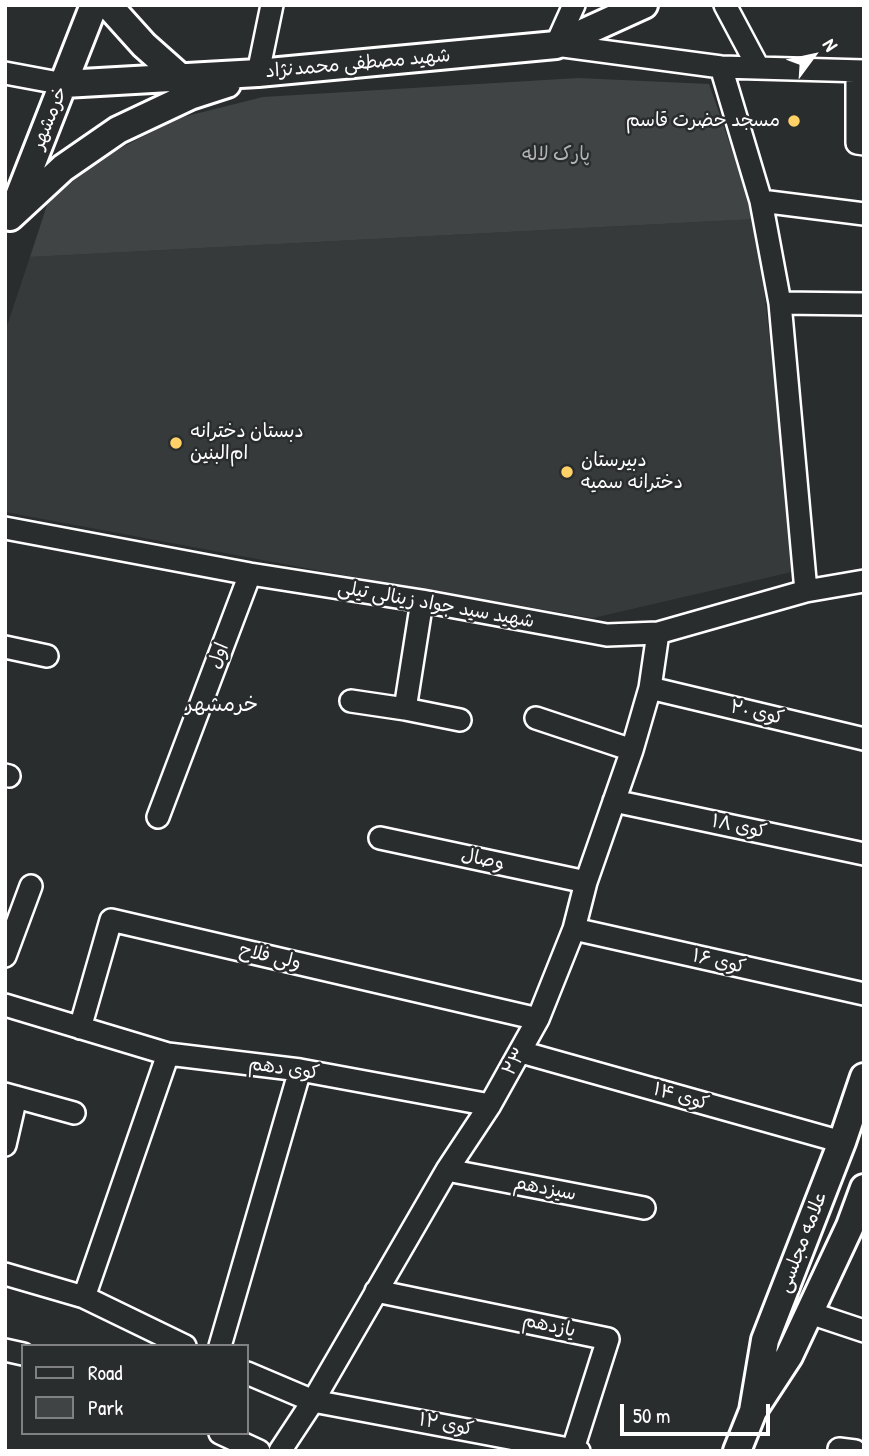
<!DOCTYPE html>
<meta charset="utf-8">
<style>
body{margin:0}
#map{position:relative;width:869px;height:1456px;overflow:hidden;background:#2a2d2e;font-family:"Patrick Hand",sans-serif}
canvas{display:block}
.frame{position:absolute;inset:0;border:7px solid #fff;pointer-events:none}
.legend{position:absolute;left:21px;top:1344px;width:228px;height:91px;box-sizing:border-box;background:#2a2d2e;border:2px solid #7f8182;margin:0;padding:9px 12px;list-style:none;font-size:21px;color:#fff}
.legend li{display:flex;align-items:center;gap:14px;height:35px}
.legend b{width:35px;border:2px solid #7f8182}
.north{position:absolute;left:778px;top:21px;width:70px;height:70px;-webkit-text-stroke:5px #2a2d2e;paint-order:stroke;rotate:57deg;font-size:19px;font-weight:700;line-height:28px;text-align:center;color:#fff}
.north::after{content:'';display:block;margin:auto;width:24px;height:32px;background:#fff;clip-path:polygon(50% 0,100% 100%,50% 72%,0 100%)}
.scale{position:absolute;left:620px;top:1404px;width:150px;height:32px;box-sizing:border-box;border:4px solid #fff;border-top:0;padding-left:9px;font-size:21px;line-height:24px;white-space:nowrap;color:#fff;-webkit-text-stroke:5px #2a2d2e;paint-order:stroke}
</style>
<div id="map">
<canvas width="869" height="1456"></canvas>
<div class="frame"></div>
<ul class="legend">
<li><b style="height:9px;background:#2a2d2e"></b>Road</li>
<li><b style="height:19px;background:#414445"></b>Park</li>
</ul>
<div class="north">N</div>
<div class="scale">50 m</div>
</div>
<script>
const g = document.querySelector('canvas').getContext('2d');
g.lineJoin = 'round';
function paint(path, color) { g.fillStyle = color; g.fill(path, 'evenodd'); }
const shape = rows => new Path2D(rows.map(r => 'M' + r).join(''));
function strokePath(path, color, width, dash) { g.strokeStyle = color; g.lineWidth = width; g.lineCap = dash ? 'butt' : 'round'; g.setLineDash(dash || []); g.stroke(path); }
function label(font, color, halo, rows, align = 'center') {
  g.font = font + ' "Patrick Hand","Playpen Sans Arabic",sans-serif'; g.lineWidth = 5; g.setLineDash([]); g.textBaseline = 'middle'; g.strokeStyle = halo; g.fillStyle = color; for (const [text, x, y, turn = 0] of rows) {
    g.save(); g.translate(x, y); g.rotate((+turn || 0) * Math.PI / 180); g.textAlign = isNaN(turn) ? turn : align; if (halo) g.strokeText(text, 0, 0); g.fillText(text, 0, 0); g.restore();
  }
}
paint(shape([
 [756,219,796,571,593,618,359,578,5,512,5,332,30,257]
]), '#373a3b');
paint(shape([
 [578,78,709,84,756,219,30,257,49,199,109,154,179,118,263,97]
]), '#414445');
const minor = shape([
 [574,5,556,45,721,67,864,71],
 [725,5,758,67],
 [721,67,761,201,780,303,806,591],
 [857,71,857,143,864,144],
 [5,73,64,84],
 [258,73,272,5],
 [761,201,864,214],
 [780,303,864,304],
 [5,528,250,574,422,601,607,635,658,633,806,591,864,581],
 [422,601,405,709,460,720],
 [5,647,47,656],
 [650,688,864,739],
 [351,701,405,709],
 [536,718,632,750],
 [5,775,9,776],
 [614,801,864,854],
 [158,817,250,574],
 [380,838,586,882],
 [574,929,864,994],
 [5,956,31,886],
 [5,1005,168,1054,300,1070,490,1105],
 [80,1028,111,920,538,1019],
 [521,1052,842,1142],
 [5,1094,74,1113],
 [5,1145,16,1097],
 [447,1170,644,1208],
 [5,1274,84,1297,185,1346],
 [376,1291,608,1339,573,1449],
 [84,1297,168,1054],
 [810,1313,864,1331],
 [220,1346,300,1070],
 [5,1350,23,1354],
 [247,1373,313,1401,579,1451],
 [220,1433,259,1451],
 [839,1449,855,1451],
 [280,1451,313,1401,447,1170,490,1105,538,1019,574,929,586,882,632,750,650,688,658,633]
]);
const major = shape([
 [108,5,144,45,180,77],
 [64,84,258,73,556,45,644,5],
 [14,209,94,5],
 [10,217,63,168,118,130,190,96,227,84],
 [753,1411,765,1340,842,1142,864,1077],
 [737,1451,753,1411,789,1356,850,1226,864,1188]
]);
strokePath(minor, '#fff', 26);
strokePath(major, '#fff', 32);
strokePath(minor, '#2a2d2e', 21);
strokePath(major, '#2a2d2e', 26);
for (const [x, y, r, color] of [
 [794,121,7,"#ffd166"],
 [176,443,7,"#ffd166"],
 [567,472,7,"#ffd166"]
]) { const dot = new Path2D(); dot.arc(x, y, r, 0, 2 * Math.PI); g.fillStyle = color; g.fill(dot); strokePath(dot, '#2a2d2e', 2.5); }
label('19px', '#fff', '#2a2d2e', [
 ["شهید مصطفی محمدنژاد",358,64,-5],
 ["خرمشهر",50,118,-68],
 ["شهید سید جواد زینالی تیلی",436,605,10],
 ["اول",219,656,-69],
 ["کوی ۲۰",757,713,13],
 ["کوی ۱۸",739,827,12],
 ["وصال",483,860,12],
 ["ولی فلاح",270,957,13],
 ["کوی ۱۶",719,962,13],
 ["۲۳",515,1062,-60],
 ["کوی دهم",284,1069,8],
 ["کوی ۱۴",681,1097,16],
 ["سیزدهم",545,1189,11],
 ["علامه مجلسی",803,1242,-69],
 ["یازدهم",549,1326,12],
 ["کوی ۱۲",446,1425,11]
]);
label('19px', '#fff', '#2a2d2e', [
 ["مسجد حضرت قاسم",780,121,"right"],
 ["دبستان دخترانه",190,432],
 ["ام‌البنین",190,454],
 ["دبیرستان",581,461],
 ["دخترانه سمیه",581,483]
], 'left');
label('19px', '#b3b4b5', '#2a2d2e', [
 ["پارک لاله",556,155]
]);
label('21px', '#fff', '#2a2d2e', [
 ["خرمشهر",222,705]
]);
</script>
